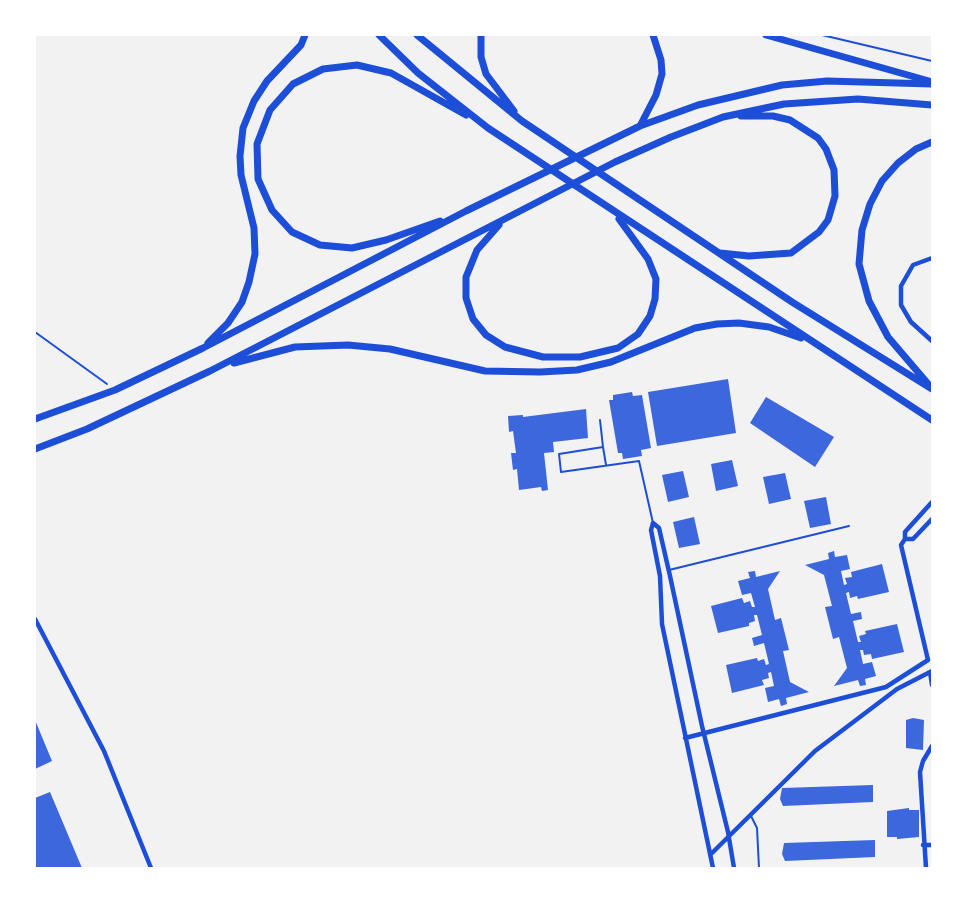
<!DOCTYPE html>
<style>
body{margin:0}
#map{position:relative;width:967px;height:903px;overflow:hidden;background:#f2f2f2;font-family:Ubuntu,sans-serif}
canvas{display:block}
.frame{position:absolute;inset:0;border:36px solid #fff;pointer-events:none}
</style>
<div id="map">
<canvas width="967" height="903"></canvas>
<div class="frame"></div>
</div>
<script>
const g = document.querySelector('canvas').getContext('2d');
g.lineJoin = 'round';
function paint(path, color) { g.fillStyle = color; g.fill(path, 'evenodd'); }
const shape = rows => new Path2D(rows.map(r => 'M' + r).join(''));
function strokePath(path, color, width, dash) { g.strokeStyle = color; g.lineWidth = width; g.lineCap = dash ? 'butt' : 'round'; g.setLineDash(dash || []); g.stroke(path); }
paint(shape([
 [728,379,736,433,657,446,648,392],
 [632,392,633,396,642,395,651,448,641,450,642,456,623,459,622,453,618,453,609,400,613,400,613,395],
 [766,397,834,437,815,467,750,423],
 [586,409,588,438,553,442,554,452,544,453,548,490,542,491,541,487,519,490,517,469,513,470,511,453,516,453,513,431,509,432,508,416,523,415,523,417],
 [732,460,738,486,716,491,711,464],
 [683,471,689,497,668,502,662,475],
 [785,473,791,499,769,504,763,477],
 [826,497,831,524,810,528,804,501],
 [694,517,700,544,679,548,673,522],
 [834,551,835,557,847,555,850,569,841,571,844,585,847,584,845,578,852,577,851,572,882,564,889,592,858,599,857,596,850,598,849,592,846,593,851,614,861,612,862,619,853,621,858,642,861,642,859,636,866,634,865,631,897,624,904,652,872,659,871,654,864,655,863,650,860,650,863,664,872,662,876,676,865,679,866,685,860,686,858,680,834,686,847,668,839,637,833,639,825,607,832,606,824,575,805,565,829,559,828,553],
 [755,571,756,577,780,571,768,589,775,620,781,618,789,650,783,651,790,682,809,692,786,698,787,704,781,706,779,699,768,702,765,688,774,686,771,672,768,673,769,678,762,680,764,685,732,693,726,665,757,658,758,661,764,659,766,665,769,664,764,643,754,646,752,638,762,635,757,615,754,615,755,621,749,623,749,626,718,633,711,606,742,598,744,603,750,601,752,607,755,607,751,593,742,595,738,581,750,578,748,572],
 [913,718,924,720,923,750,906,748,906,720],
 [35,720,52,761,35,769],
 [873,785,873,802,783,806,780,799,782,788],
 [50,792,82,868,35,868,35,798],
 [909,808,909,810,919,810,919,837,897,839,897,837,887,837,887,811],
 [875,840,875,857,785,861,782,854,784,843]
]), '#3d67dc');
strokePath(shape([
 [822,35,932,61],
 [35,332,107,384]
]), '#1d4ed8', 2);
strokePath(shape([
 [600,420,603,447],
 [606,465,603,447,559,454,561,472,639,461,653,523],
 [932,564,932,566],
 [669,570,849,526],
 [751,816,757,828,759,868]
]), '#1d4ed8', 2);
strokePath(shape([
 [932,258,913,265,901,286,901,305,911,322,932,341],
 [905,539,913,539,932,519],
 [35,619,104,751,151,868],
 [930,672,932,685],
 [685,738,886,687,928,660,901,545,905,539,905,532,932,502],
 [923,845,932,845],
 [711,854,815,751,897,689,932,671],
 [713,868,662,624,660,576,651,530,653,523,659,528,670,576,702,726,728,832,734,868],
 [926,868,920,772,923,761,932,746]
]), '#1d4ed8', 4.5);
strokePath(shape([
 [379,35,418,73,488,128,932,420],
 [417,35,522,121,792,302,932,389],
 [481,35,481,57,486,74,514,111],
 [766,35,929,81],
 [640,126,656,95,662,74,661,60,653,35],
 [440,221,386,240,352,248,320,245,292,232,272,210,258,179,257,144,270,110,293,84,323,69,357,65,391,73,466,115],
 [499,225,477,250,466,277,466,298,473,319,486,335,505,347,543,357,580,357,618,348,638,334,650,316,655,299,656,279,648,259,619,219],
 [720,253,749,256,791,253,819,232,828,220,835,196,834,170,826,149,818,138,790,120,773,116,741,116],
 [208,343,228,323,242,302,249,282,255,254,254,228,241,175,240,156,243,128,254,101,267,81,301,45,305,35],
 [234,363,295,347,348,345,390,349,485,371,540,372,577,370,611,362,695,328,717,324,739,323,769,327,801,338],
 [929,385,888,337,869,301,859,264,862,230,870,204,882,181,898,163,916,149,932,142],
 [35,419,115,390,203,348,466,211,640,126,698,105,782,85,827,81,932,84],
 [35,449,87,429,210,371,615,162,671,137,723,117,784,104,858,99,932,105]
]), '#1d4ed8', 7);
</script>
